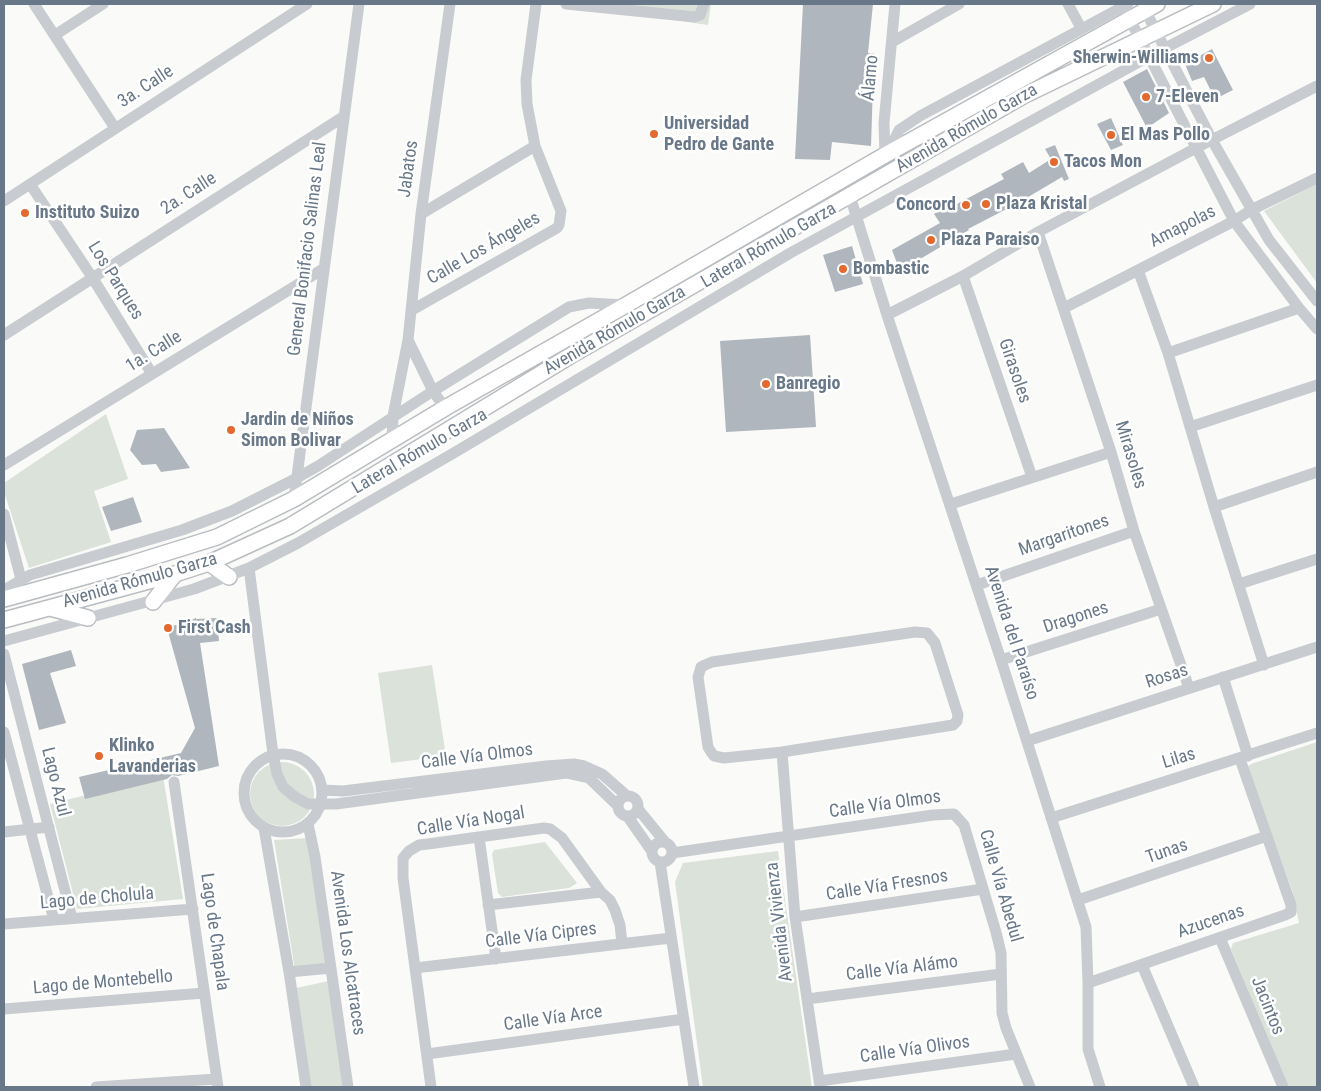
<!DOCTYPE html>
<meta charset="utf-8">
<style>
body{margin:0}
#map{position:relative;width:1321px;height:1091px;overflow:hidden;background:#fafaf8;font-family:"Roboto Condensed",sans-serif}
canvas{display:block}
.frame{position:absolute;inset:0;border:5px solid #697889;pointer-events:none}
</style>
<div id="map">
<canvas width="1321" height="1091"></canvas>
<div class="frame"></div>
</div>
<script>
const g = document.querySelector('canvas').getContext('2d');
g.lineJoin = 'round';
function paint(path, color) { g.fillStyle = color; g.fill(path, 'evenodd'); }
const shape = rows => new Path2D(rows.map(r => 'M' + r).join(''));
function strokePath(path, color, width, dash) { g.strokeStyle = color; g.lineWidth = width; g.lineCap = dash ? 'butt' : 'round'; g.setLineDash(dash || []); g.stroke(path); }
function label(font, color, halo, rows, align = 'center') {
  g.font = font + ' "Roboto Condensed",sans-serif'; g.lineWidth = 5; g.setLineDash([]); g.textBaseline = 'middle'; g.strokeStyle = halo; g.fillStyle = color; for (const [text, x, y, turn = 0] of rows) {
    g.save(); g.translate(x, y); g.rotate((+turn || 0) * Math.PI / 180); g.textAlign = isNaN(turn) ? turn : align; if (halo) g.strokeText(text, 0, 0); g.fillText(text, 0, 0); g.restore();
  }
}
paint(shape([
 [568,4,711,4,708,25],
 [1317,184,1317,283,1264,211],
 [106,414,128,479,94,491,111,542,29,568,4,492,4,483],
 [432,665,446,756,391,763,378,673],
 [1317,742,1317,1087,1288,1087,1231,949,1233,943,1299,923,1292,890,1247,767,1251,764],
 '250 794a32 32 0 1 1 64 0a32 32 0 1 1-64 0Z',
 [163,776,183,899,77,909,50,804],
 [308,838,325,966,295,970,274,840],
 [545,842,577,883,569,888,502,897,498,893,492,854,494,850],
 [778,851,812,1087,703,1087,675,882,683,863],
 [329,981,344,1087,311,1087,296,988]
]), '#dbe2d9');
paint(shape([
 [803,4,873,4,868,53,874,53,871,146,832,142,830,160,795,159],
 [1212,49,1233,90,1215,99,1204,77,1192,81,1185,64],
 [1147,69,1169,113,1147,128,1123,82],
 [1111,118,1123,145,1111,150,1097,124],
 [1055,145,1069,179,1064,181,1062,177,1018,203,968,229,969,230,900,271,892,250,940,223,934,214,953,202,955,205,1004,179,1001,174,1023,162,1029,173,1051,159,1045,149],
 [852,246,863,284,835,292,823,255],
 [810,335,816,427,726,432,720,341],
 [164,428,190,468,161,472,156,464,142,465,130,450,137,430],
 [133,497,142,522,111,531,102,507],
 [196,618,196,619,217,618,219,641,200,643,219,766,178,776,172,775,167,779,85,799,79,777,181,753,195,728,167,628],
 [71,650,76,666,50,673,66,723,39,730,22,664]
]), '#afb6bd');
const major = shape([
 [209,563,229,577],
 [4,599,127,565,217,537,294,499,445,408,626,305,885,155,1157,4],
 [153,602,175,574],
 [50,608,88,618],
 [4,620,175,574,209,563,290,526,570,356,1023,96,1213,4]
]);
strokePath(major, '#b9bdc1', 18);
strokePath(shape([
 [34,4,115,128],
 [566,4,695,17,700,15,704,4],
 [1068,4,1081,28],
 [1142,4,1212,140,1269,240,1317,301],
 [1123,6,1234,221,1299,308,1317,329],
 [55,35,103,4],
 [892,42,959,4],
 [888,153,899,130,920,116,1128,4],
 [885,155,884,123,895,4],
 [30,184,92,277,152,374],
 [850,196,887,315,1001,660,1086,927,1088,983,1088,1049,1100,1087],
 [4,201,307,4],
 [421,214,535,146],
 [1038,232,1111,452,1134,531,1189,688],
 [1138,270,1168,353,1214,507,1264,665],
 [963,276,1032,477],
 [1064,308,1234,221,1251,210,1317,178],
 [412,310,557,228,559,225,561,211,535,146,527,104,526,80,536,4],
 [887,315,963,276,1038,232,1196,148,1317,86],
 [4,335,343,117],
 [408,340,433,391,445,408],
 [1168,353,1299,308],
 [1190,427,1317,385],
 [392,440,393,416,408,340,421,214,450,4],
 [4,465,323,269],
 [294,499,359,4],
 [951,504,1111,452],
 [1214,507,1317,472],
 [4,514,21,579],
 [249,568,273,754,277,774,283,787,295,797,308,804,336,804,566,773,589,778,617,805],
 [1239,584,1317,559],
 [977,585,1134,531],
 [4,590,30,575,182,530,232,511,295,479,318,466,433,391,569,307,589,303,626,305],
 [915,632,927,633,935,643,958,715,957,721,953,725,782,752,724,758,714,756,711,752,708,747,698,677,701,667,705,665,712,662,915,632],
 [4,641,194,589,249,568,298,543,452,454,792,252,1150,56,1250,4],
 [4,654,72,918],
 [1001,660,1161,609],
 [1223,677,1248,756],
 [4,732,54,920],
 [1027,741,1317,647],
 [782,752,795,917,820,1087],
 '244 793a39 39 0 1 1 78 0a39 39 0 1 1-78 0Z',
 [174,782,218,1087],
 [322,790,343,791,546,766,574,764,584,766,602,774,627,796],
 '618 806a10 10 0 1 1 20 0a10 10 0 1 1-20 0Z',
 [638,809,665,842],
 [628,817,651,850],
 [1051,818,1317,733],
 [308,824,315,857,348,1087],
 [264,828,289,972,306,1087],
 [4,832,49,827],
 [479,837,496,959],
 '652 852a10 10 0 1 1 20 0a10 10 0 1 1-20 0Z',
 [672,853,933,815,954,814,964,825,996,932,1001,953,1002,1013,1006,1028,1030,1087],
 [660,862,694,1087],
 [1078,900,1267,836],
 [488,905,601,892],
 [795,917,983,889],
 [4,924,193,909],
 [1220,938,1283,1087],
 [1142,965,1194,1087],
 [415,968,671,938],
 [289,972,331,968],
 [1088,983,1285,915,1291,912,1291,905,1240,759],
 [807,999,1001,974],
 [4,1009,204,993],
 [427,1054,684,1019],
 [819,1081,1016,1054],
 [96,1087,216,1079],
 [431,1087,403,878,403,858,409,851,419,845,428,844,544,828,550,829,562,838,601,892,610,900,615,910,620,925,622,943]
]), '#c8cbcf', 11);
strokePath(major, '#fff', 15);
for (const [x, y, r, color] of [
 [1209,58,5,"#e3692f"],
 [1146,97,5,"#e3692f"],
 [654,134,5,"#e3692f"],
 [1111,135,5,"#e3692f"],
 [1054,162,5,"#e3692f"],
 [986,204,5,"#e3692f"],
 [966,205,5,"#e3692f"],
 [25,213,5,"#e3692f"],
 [931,240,5,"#e3692f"],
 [843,269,5,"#e3692f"],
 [766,384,5,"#e3692f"],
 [231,430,5,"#e3692f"],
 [168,628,5,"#e3692f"],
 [99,756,5,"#e3692f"]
]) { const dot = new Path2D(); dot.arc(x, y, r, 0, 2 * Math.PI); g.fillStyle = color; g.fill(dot); strokePath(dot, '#fff', 2); }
label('bold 18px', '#697889', '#fff', [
 ["Sherwin-Williams",1199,58,"right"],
 ["7-Eleven",1156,97],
 ["Universidad",664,124],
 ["Pedro de Gante",664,145],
 ["El Mas Pollo",1121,135],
 ["Tacos Mon",1064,162],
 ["Plaza Kristal",996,204],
 ["Concord",956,205,"right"],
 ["Instituto Suizo",35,213],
 ["Plaza Paraiso",941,240],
 ["Bombastic",853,269],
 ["Banregio",776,384],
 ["Jardin de Niños",241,420],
 ["Simon Bolivar",241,441],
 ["First Cash",178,628],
 ["Klinko",109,746],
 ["Lavanderias",109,767]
], 'left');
label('18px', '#697889', '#fff', [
 ["Álamo",871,78,-85],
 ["3a. Calle",146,87,-33],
 ["Avenida Rómulo Garza",967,129,-30],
 ["Jabatos",409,169,-82],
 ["2a. Calle",189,194,-33],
 ["Amapolas",1183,227,-27],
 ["Lateral Rómulo Garza",769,246,-30],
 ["General Bonifacio Salinas Leal",308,249,-83],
 ["Calle Los Ángeles",484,249,-30],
 ["Los Parques",115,281,58],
 ["Avenida Rómulo Garza",615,331,-30],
 ["1a. Calle",154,352,-32],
 ["Girasoles",1014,371,71],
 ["Lateral Rómulo Garza",420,452,-30],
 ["Mirasoles",1130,455,73],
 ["Margaritones",1064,536,-19],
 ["Avenida Rómulo Garza",140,581,-16],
 ["Dragones",1076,618,-18],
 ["Avenida del Paraíso",1011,633,72],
 ["Rosas",1167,677,-18],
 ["Calle Vía Olmos",477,757,-7],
 ["Lilas",1179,759,-17],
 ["Lago Azul",55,782,76],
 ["Calle Vía Olmos",885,805,-8],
 ["Calle Vía Nogal",471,822,-9],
 ["Tunas",1167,852,-19],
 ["Calle Vía Fresnos",887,886,-9],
 ["Calle Vía Abedul",1000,886,74],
 ["Lago de Cholula",97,899,-5],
 ["Avenida Vivienza",780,922,-97],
 ["Azucenas",1211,922,-19],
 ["Lago de Chapala",214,932,82],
 ["Calle Vía Cipres",541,936,-7],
 ["Avenida Los Alcatraces",347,953,82],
 ["Calle Vía Alámo",902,969,-7],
 ["Lago de Montebello",103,983,-5],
 ["Jacintos",1267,1006,68],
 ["Calle Vía Arce",553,1019,-8],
 ["Calle Vía Olivos",915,1050,-8]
]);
</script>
